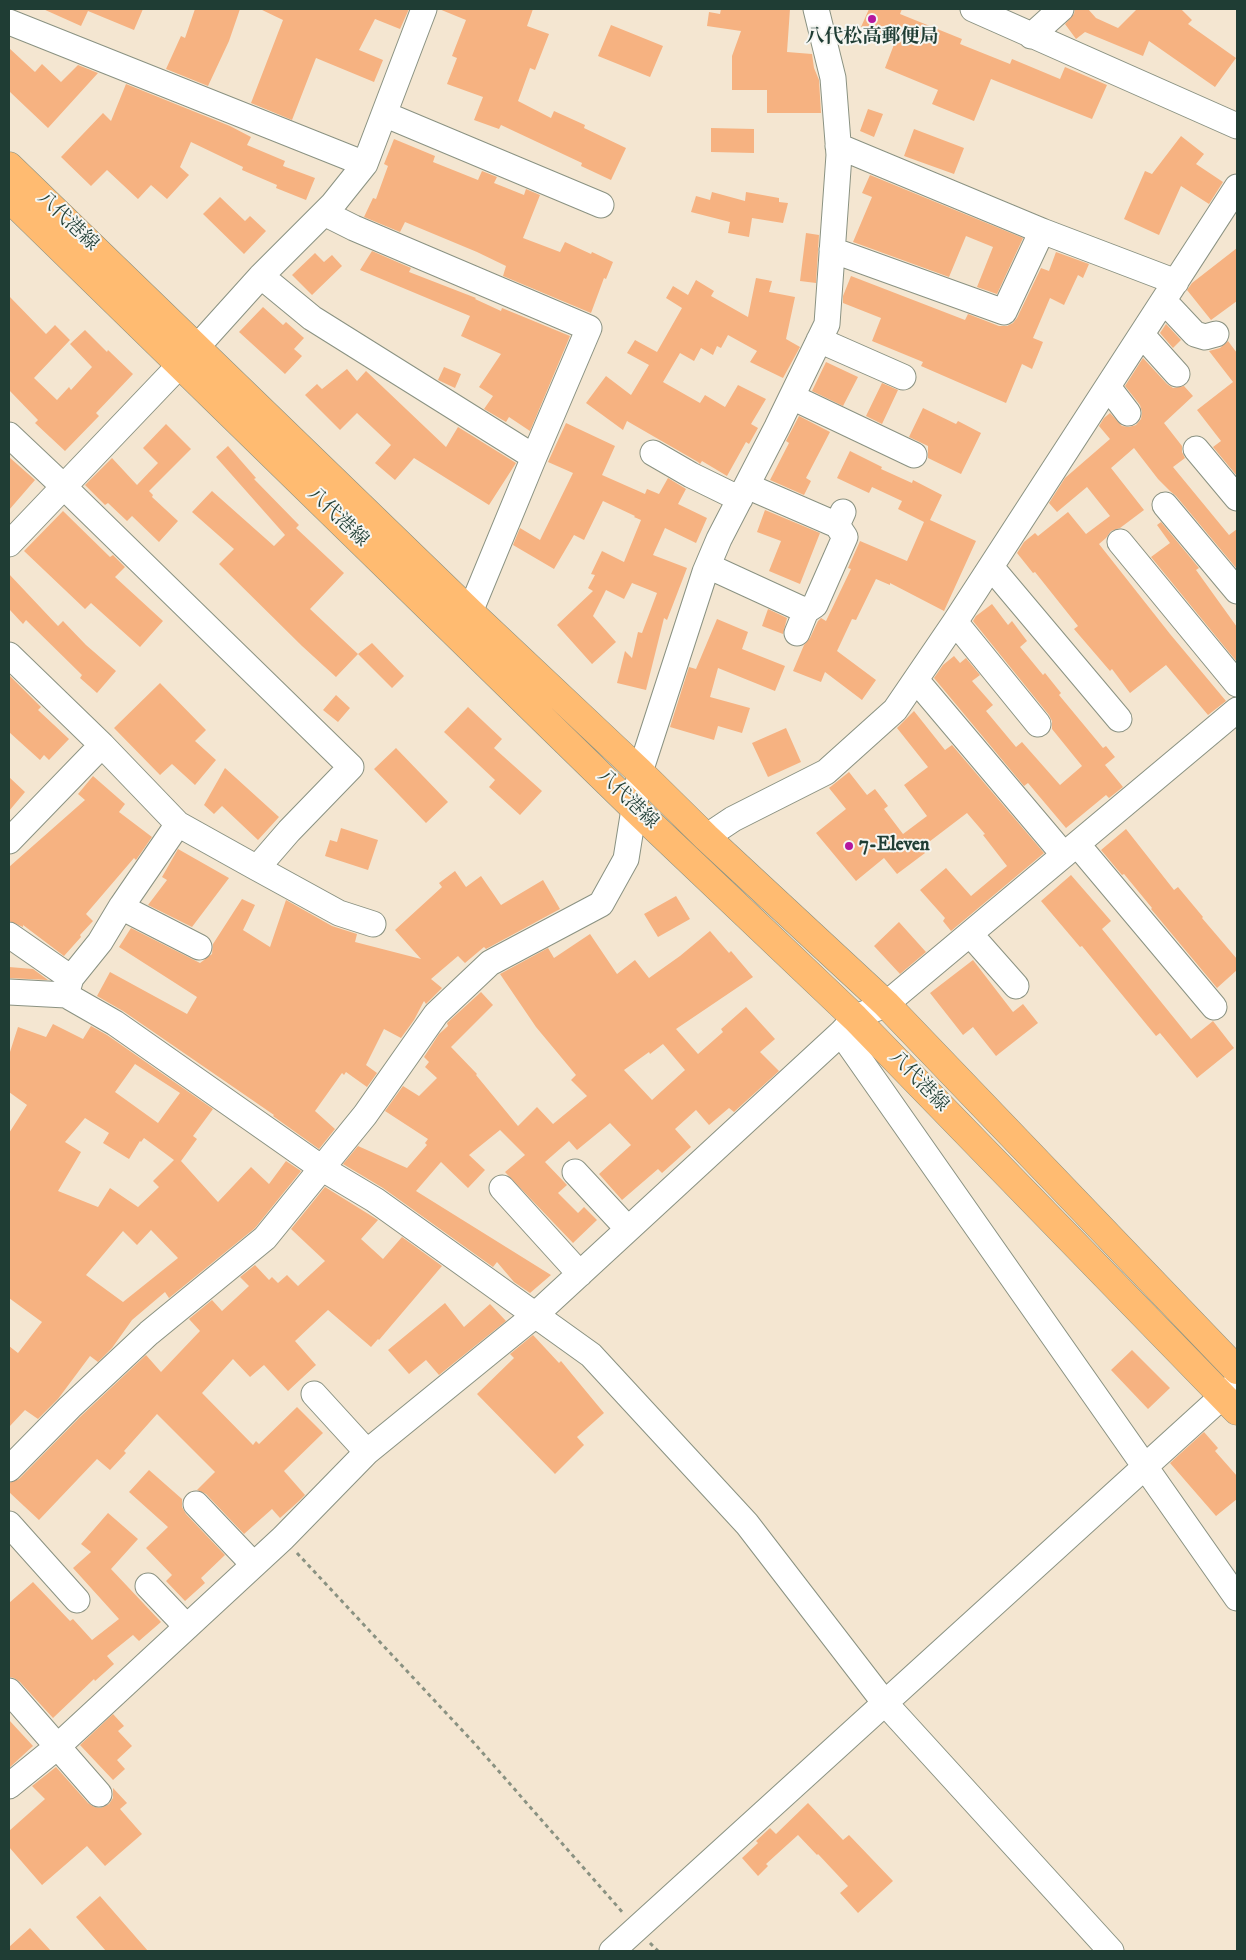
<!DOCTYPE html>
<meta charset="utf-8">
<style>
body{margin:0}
#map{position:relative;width:1246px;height:1960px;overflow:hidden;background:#f4e6d1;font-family:"IM FELL DW Pica",serif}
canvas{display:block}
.frame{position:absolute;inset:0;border:10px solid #1f3d34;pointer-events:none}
</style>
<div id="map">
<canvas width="1246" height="1960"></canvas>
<div class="frame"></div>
</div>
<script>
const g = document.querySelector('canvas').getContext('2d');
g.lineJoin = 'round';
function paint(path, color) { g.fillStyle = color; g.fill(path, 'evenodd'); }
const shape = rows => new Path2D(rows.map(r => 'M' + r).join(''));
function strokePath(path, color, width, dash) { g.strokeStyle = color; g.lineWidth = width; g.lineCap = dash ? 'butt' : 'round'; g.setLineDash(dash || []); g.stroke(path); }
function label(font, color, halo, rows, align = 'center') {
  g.font = font + ' "IM FELL DW Pica","Noto Serif JP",serif'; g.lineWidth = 4; g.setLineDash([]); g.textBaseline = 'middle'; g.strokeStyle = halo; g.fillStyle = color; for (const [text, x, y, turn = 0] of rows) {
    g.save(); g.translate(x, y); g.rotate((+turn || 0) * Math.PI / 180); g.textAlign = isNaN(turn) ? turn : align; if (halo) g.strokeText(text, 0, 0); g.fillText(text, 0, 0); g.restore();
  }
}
paint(shape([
 [43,9,143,9,134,30,88,11,81,26],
 [195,9,240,9,229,41,208,86,166,69,181,36,185,38],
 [260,9,409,9,400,29,375,19,359,50,383,60,374,82,316,58,292,120,251,103,283,20],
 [439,9,533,9,527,26,549,34,535,70,530,68,518,101,551,118,554,111,585,125,584,128,626,148,611,180,581,166,582,163,501,125,499,129,474,120,483,97,447,84,457,58,452,56,466,20],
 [721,9,790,9,787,52,812,54,814,68,819,80,821,113,767,113,767,90,732,90,732,56,741,31,707,26,709,12,720,14],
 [869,9,902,9,900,14,962,39,960,44,1010,64,1012,59,1060,79,1065,67,1107,85,1092,119,991,79,974,121,932,104,938,90,885,68,895,42,861,27],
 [1075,9,1088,9,1096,18,1118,28,1137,9,1181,9,1192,20,1188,24,1236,58,1215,87,1149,41,1143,56,1085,32,1076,39,1065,24,1074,14],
 [611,25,663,46,650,77,598,56],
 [9,48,35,72,42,64,61,82,78,65,98,73,48,128,9,91],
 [126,84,230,126,251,137,247,145,285,161,283,166,315,178,306,200,276,188,277,185,242,170,243,167,191,142,180,167,189,175,167,199,151,185,138,199,107,170,91,186,61,157,103,113,111,121],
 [868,109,883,114,874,137,860,131],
 [711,128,754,129,754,153,711,152],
 [914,129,964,148,954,174,904,156],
 [1181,136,1204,154,1196,164,1223,182,1209,204,1181,186,1159,235,1124,219,1145,171,1152,174],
 [394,139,435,156,433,162,478,180,482,171,497,177,494,183,524,195,526,189,540,195,523,238,560,252,565,242,591,254,592,252,613,262,606,279,604,278,591,313,503,276,506,266,477,252,405,222,400,232,364,217,373,198,376,199,388,166,384,164],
 [870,175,1023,238,997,294,977,287,993,247,966,236,949,277,853,242,872,197,862,193],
 [712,192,745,201,746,192,779,198,779,202,788,203,783,223,752,218,749,237,728,233,730,222,691,212,696,196,710,200],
 [220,197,245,221,250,216,266,231,244,254,203,214],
 [806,233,819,235,816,283,800,281],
 [1237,248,1237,301,1211,320,1187,290,1192,283],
 [372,251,411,268,409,272,476,298,475,299,501,311,502,308,570,336,530,431,509,417,506,422,484,409,493,396,479,387,501,354,461,336,470,316,360,270],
 [1056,252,1089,264,1083,278,1078,275,1064,305,1050,298,1033,338,1043,342,1032,369,1022,364,1006,403,921,366,923,362,872,341,881,318,843,303,843,296,851,276,965,320,968,314,999,326,1007,326,1013,323,1017,318,1041,268,1049,271],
 [315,253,324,262,332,255,342,266,312,295,292,275],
 [756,278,772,281,769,292,795,297,786,339,800,347,783,378,750,362,757,351,728,335,721,348,717,346,713,355,701,348,694,361,680,353,663,382,700,403,705,395,725,407,738,385,766,399,751,424,758,428,749,444,746,442,727,476,702,461,700,464,698,462,627,421,623,430,586,403,606,376,631,395,649,365,627,353,635,340,657,352,682,308,666,298,673,286,688,295,696,280,714,291,711,296,748,317],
 [9,296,46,334,55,325,70,340,34,378,57,400,69,387,71,390,92,367,70,344,85,330,107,352,108,350,133,374,96,413,99,416,65,451,35,423,38,420,9,390],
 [263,307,283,325,286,322,304,338,294,349,302,356,285,374,239,332],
 [1166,324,1181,340,1173,348,1160,333],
 [1228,341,1237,353,1237,476,1213,447,1221,441,1197,410,1233,382,1209,351,1220,348],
 [1143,358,1167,384,1173,388,1184,386,1193,396,1164,423,1182,446,1182,452,1185,458,1173,467,1229,535,1237,529,1237,569,1176,496,1170,491,1158,479,1134,448,1111,468,1144,510,1120,528,1111,531,1106,538,1099,544,1170,634,1226,701,1208,715,1166,665,1130,693,1112,669,1110,671,1074,629,1078,626,1035,572,1033,573,1017,553,1024,542,1035,533,1038,536,1068,512,1086,534,1110,516,1087,487,1057,512,1049,503,1065,478,1110,439,1099,426,1104,418,1110,413,1122,426,1129,427,1136,425,1141,419,1142,412,1140,405,1125,386],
 [826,362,858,377,843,406,812,391],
 [444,367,461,374,455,388,438,380],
 [347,369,357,381,366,371,446,447,458,427,516,463,489,505,414,458,395,480,375,463,391,445,357,413,340,430,305,395,317,384,322,389],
 [882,383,898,390,882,424,866,416],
 [923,408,956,424,958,421,981,433,961,474,928,458,928,446,909,437],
 [799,416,830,432,806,478,811,481,804,495,770,480,789,443,786,441],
 [566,423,615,446,602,475,645,494,647,489,659,494,668,478,686,489,678,504,707,518,696,543,665,528,653,555,687,568,667,620,664,618,646,690,617,683,625,651,632,658,638,632,642,633,657,593,632,583,624,599,606,590,593,616,616,642,592,664,557,625,593,591,588,588,595,575,591,574,602,551,624,562,641,520,634,517,635,516,603,501,584,540,574,535,554,569,513,545,520,528,540,540,573,473,548,462],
 [166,424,191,449,149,491,153,495,152,497,178,521,159,542,132,516,127,521,108,503,105,505,85,485,112,458,137,485,158,463,143,448],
 [228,446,256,478,254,479,299,525,296,528,344,573,310,609,358,654,336,677,302,646,219,564,234,549,192,512,212,491,274,546,285,535,216,457],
 [850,451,882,467,881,469,912,483,913,480,942,495,930,520,976,541,944,611,890,583,890,585,876,579,856,620,852,619,837,651,876,680,862,700,825,672,821,682,793,671,804,645,810,638,818,621,821,618,826,621,851,569,848,568,860,541,907,561,924,522,898,509,902,501,872,487,869,493,837,478],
 [9,457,35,480,9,510],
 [765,510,820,533,800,584,769,571,781,541,757,532],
 [63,511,110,557,113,555,125,567,115,577,163,621,140,647,91,603,85,609,24,551],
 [1161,522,1199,568,1196,570,1237,627,1237,662,1151,557,1170,543,1157,525],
 [9,574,58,626,63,621,86,645,116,671,97,693,80,678,82,675,26,620,23,624,9,609],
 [992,604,1008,625,1012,621,1027,641,1020,647,1043,675,1045,673,1061,693,1059,695,1103,748,1106,746,1115,757,1105,765,1123,787,1109,798,1106,795,1066,828,1028,783,1024,786,934,678,943,665,954,656,960,663,966,658,980,675,972,681,993,705,986,711,1016,747,1022,742,1060,785,1082,766,1052,729,1052,721,1049,715,973,621,976,616],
 [768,609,787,618,783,634,762,626],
 [717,619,748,632,742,649,785,666,775,691,718,668,710,697,750,708,742,733,718,726,714,740,670,727,689,667,696,669],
 [372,643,404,676,392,688,358,654],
 [9,675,41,707,38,710,69,739,49,760,44,755,40,760,9,732],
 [160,683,206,730,195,741,216,760,195,785,172,764,160,775,114,728],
 [336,695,350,708,338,722,323,710],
 [468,707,502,739,494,748,542,791,520,815,489,787,495,780,444,732],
 [914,711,945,750,952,745,1044,853,951,931,943,921,945,918,920,890,946,868,971,896,1007,866,983,835,985,834,967,813,921,848,925,853,897,874,884,858,856,881,816,833,846,809,829,788,849,772,867,795,875,789,888,806,884,809,903,834,927,816,904,785,928,767,897,728],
 [786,728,801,762,768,777,752,743],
 [396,748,448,802,426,823,374,769],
 [225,768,279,817,258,840,222,806,214,814,204,805],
 [93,776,125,804,119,812,152,837,136,860,134,858,86,914,93,921,80,935,81,937,64,956,23,925,23,927,9,921,9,867,85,800,78,794],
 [9,777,25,792,9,811],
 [341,828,378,840,368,870,325,856,330,840,337,842],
 [1126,829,1174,890,1178,887,1203,917,1202,918,1237,959,1237,970,1217,988,1151,909,1152,908,1124,874,1122,875,1101,850],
 [178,849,229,878,192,927,148,905,167,880,162,877],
 [455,871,466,887,481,876,501,905,543,880,560,909,486,949,484,947,465,963,458,956,431,979,442,988,426,1004,424,1001,414,1020,401,1038,384,1029,366,1065,377,1073,367,1087,346,1072,344,1075,342,1073,315,1111,335,1129,319,1149,273,1116,274,1115,123,1011,97,996,110,972,187,1014,197,997,119,947,131,928,200,963,212,954,213,944,242,899,255,905,243,930,270,947,286,900,332,926,357,934,355,942,421,959,395,930,442,887,439,883],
 [1071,875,1111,921,1102,929,1191,1039,1213,1021,1234,1048,1197,1078,1160,1033,1156,1036,1082,946,1080,947,1041,901],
 [676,896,690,919,658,937,644,914],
 [899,922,926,952,900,974,874,946],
 [710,931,729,953,731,951,753,977,676,1029,698,1054,723,1032,721,1029,746,1007,775,1039,760,1052,779,1071,734,1112,729,1108,709,1125,696,1110,675,1129,691,1147,662,1173,658,1169,622,1200,599,1174,631,1145,610,1123,577,1150,569,1141,545,1162,567,1185,558,1193,578,1213,584,1207,597,1220,573,1243,505,1172,525,1155,500,1130,469,1155,485,1170,468,1188,441,1162,416,1191,551,1275,530,1293,514,1282,497,1262,493,1267,383,1188,343,1164,358,1146,407,1168,427,1145,425,1143,428,1139,385,1111,403,1086,419,1096,437,1078,425,1067,429,1062,424,1057,439,1034,448,1026,447,1023,481,992,493,1005,451,1047,477,1074,476,1075,518,1126,537,1107,553,1124,587,1096,571,1080,576,1075,536,1027,500,974,548,948,554,958,590,934,617,974,635,960,649,978,680,956],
 [663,1044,685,1070,652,1100,624,1070,649,1052,650,1054],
 [973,960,1013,1012,1023,1004,1038,1023,996,1056,973,1027,963,1035,930,993],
 [9,967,33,969,48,980,9,978],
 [53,1024,83,1039,91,1026,107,1035,213,1109,193,1136,197,1139,181,1161,218,1202,251,1167,269,1184,286,1161,301,1171,255,1228,169,1298,165,1292,132,1320,112,1348,98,1362,90,1356,58,1399,38,1419,25,1410,9,1427,9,1346,18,1353,42,1322,9,1298,9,1133,27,1105,9,1092,9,1055,18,1027,46,1037],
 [135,1064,180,1093,158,1123,115,1092],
 [85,1118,109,1133,103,1143,129,1159,140,1141,141,1142,144,1138,174,1160,153,1181,159,1187,138,1207,110,1188,98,1207,58,1191,81,1152,65,1142],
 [151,1230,178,1258,123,1302,86,1275,123,1231,137,1245],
 [325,1187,378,1220,361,1239,383,1259,402,1237,442,1266,379,1340,378,1339,371,1347,328,1310,295,1341,316,1365,288,1391,264,1365,250,1377,233,1359,202,1393,253,1445,256,1441,259,1444,297,1407,323,1433,284,1471,305,1495,299,1501,280,1518,272,1509,244,1534,206,1494,197,1490,215,1472,157,1414,124,1451,126,1453,110,1470,97,1459,39,1520,9,1492,9,1483,19,1479,80,1417,146,1355,161,1372,200,1331,189,1319,212,1300,222,1311,249,1286,240,1277,255,1265,269,1280,272,1277,278,1283,287,1275,298,1286,325,1261,291,1229],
 [445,1303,464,1327,490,1304,506,1321,439,1375,426,1360,409,1374,388,1350],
 [533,1335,559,1363,561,1361,604,1413,577,1437,584,1445,555,1474,477,1394,514,1358,510,1354],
 [1132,1350,1170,1388,1148,1409,1111,1370],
 [1204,1432,1218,1448,1215,1451,1237,1476,1237,1499,1216,1516,1170,1463],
 [149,1470,182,1499,182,1507,186,1514,225,1555,201,1578,205,1583,185,1601,166,1581,172,1575,146,1548,168,1527,129,1492],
 [108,1513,138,1539,111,1569,161,1622,139,1641,133,1635,107,1656,114,1664,95,1681,94,1679,53,1718,20,1682,14,1678,9,1677,9,1603,33,1582,70,1621,73,1619,92,1640,119,1619,73,1568,91,1552,81,1544],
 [113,1714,124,1726,118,1731,132,1746,117,1760,125,1769,113,1780,80,1745],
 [9,1720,33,1746,9,1768],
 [56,1767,88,1803,94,1807,101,1808,109,1804,113,1798,113,1788,127,1803,120,1809,142,1834,105,1866,87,1846,42,1885,9,1847,9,1831,45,1799,32,1786],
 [808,1803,843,1840,849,1835,893,1881,858,1913,840,1893,848,1886,818,1854,817,1855,798,1835,766,1864,768,1866,758,1876,742,1858,758,1843,756,1841,770,1828,776,1834],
 [100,1896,148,1951,106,1951,76,1917],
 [30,1928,51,1951,9,1951,9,1947]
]), '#f6b281');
const minor = shape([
 [973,9,1237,126],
 [9,22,365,164],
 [1031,36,1061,9],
 [384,114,601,205],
 [324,213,354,228,589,328,534,457,470,612],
 [1042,231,1176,282],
 [832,250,1004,312,1042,231,838,146],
 [261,276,312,318,534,457],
 [1164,301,1195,334,1205,337,1216,334],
 [1142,335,1177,374],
 [819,340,903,377],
 [1108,387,1128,413],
 [792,397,914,455],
 [9,435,63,486,351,767,289,831,257,868,178,824,102,745,9,655],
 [1196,449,1237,498],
 [653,453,691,475,740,499],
 [747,486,837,525],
 [1165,505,1237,591],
 [1120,542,1237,684],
 [9,544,197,347,261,276,333,204,365,164,424,9],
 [708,566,806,611,815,605,845,537,837,525,843,512],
 [991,567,1119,719],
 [955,622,1038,724],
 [797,633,806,611],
 [916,680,1064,855],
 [706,837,733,819,826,772,895,710,955,622,1237,187],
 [9,841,102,745],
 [1077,844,1214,1007],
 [257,868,339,913,373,924],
 [121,907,199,947],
 [970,934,1016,986],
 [9,935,71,978],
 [9,992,66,995,115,1023,323,1169,375,1200,591,1355,747,1524,884,1702,1111,1951],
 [66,995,71,978,100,942,121,907,178,824],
 [841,1033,1237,1598],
 [575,1172,628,1229],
 [502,1188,580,1274],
 [314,1394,367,1452],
 [9,1469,70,1407,149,1333,265,1238,365,1115,436,1014,490,963,601,904,626,859,640,772,705,572,719,539,777,427,827,324,839,155,833,78,816,9],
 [196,1504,254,1565],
 [9,1524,77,1600],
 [148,1586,187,1627],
 [9,1691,99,1794],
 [9,1786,57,1747,283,1538,367,1452,534,1316,841,1033,855,1018,886,1004,1237,710],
 [612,1951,1237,1383]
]);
const major = shape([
 [9,166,470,612,640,772,706,837,886,1004,1237,1370],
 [9,198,635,809,855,1018,1237,1411]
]);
strokePath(minor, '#8a9282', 27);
strokePath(major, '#8a9282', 29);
strokePath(shape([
 [297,1553,474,1743,624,1914],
 [650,1943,658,1951]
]), '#8a9282', 3, [4, 4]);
strokePath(minor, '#fff', 25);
strokePath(major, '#ffbb71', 28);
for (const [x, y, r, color] of [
 [872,19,5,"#b5179e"],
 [849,846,5,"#b5179e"]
]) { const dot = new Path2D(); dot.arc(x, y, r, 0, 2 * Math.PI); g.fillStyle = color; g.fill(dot); strokePath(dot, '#f6f6f2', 2); }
label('bold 19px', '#1f3d34', '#f6f6f2', [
 ["八代松高郵便局",872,38],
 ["7-Eleven",859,846,"left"]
]);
label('19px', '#1f3d34', '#f6f6f2', [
 ["八代港線",67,222,44],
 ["八代港線",337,518,44],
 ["八代港線",627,800,44],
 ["八代港線",918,1082,46]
]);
</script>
